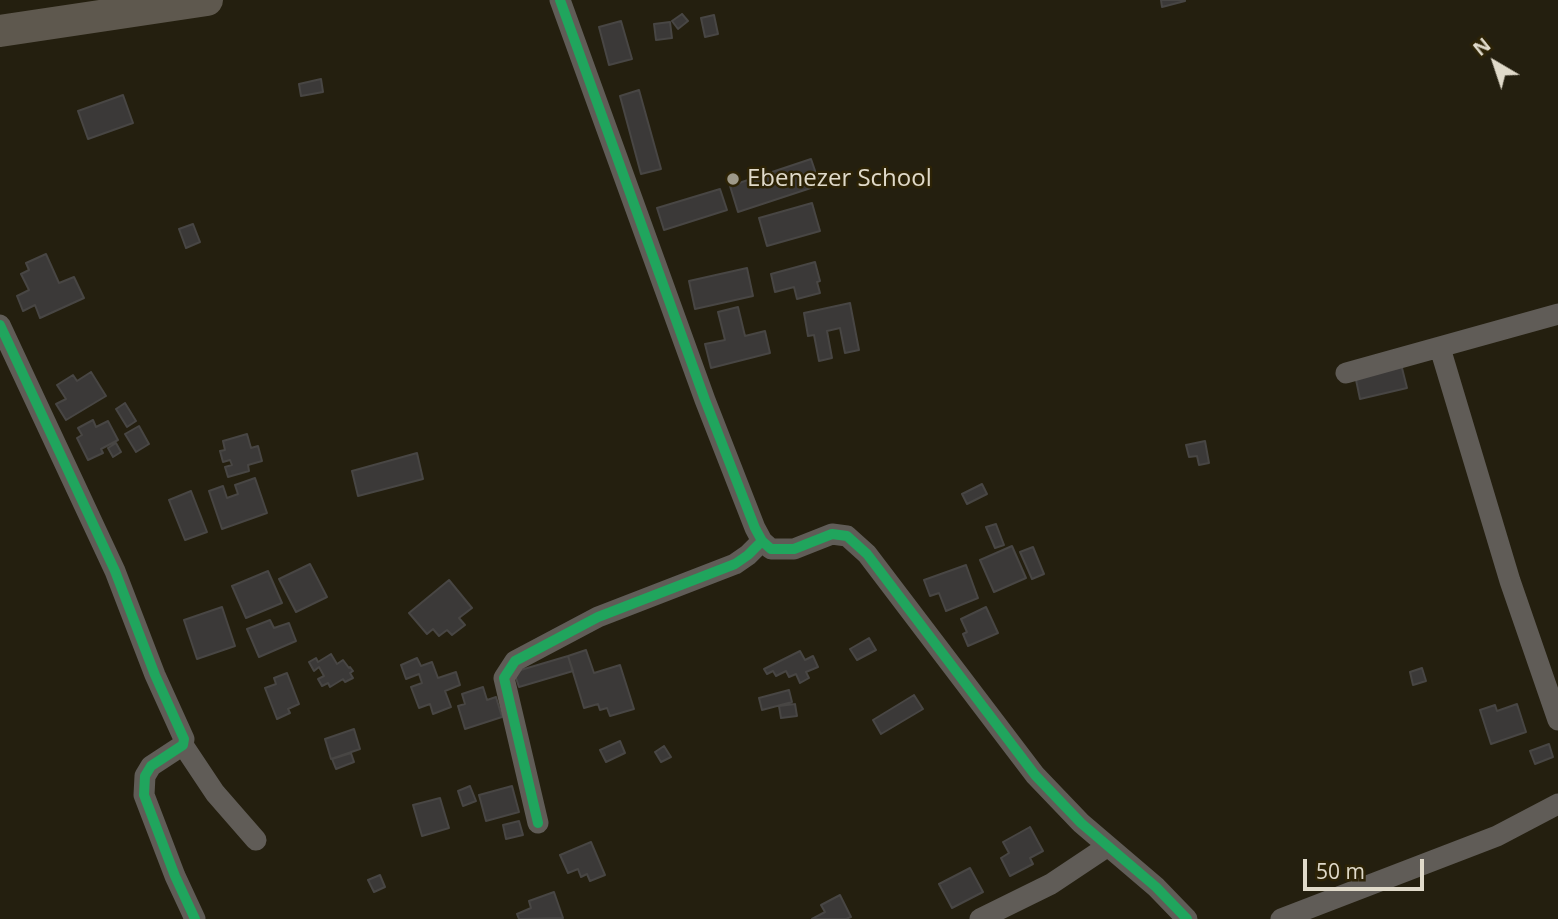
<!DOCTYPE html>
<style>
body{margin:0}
#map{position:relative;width:1558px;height:919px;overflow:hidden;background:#241f0f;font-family:"Open Sans",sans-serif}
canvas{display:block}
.north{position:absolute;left:1460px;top:28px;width:70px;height:70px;-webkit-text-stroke:5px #2d2306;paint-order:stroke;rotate:321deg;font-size:19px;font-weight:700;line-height:28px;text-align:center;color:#e0daca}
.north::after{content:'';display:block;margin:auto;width:24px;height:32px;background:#e0daca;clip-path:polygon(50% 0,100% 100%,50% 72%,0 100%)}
.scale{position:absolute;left:1303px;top:859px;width:121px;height:32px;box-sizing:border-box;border:4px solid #e0daca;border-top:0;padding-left:9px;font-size:21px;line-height:24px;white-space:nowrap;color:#e0daca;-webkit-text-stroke:5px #2d2306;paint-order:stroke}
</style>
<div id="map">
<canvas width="1558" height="919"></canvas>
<div class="north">N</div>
<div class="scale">50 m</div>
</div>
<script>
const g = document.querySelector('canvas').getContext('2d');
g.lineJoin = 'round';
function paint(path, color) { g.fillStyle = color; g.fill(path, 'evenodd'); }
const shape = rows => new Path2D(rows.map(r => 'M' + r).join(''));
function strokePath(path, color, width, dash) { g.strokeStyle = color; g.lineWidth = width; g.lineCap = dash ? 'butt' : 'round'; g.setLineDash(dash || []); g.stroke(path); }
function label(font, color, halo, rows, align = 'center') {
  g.font = font + ' "Open Sans",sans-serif'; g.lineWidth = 5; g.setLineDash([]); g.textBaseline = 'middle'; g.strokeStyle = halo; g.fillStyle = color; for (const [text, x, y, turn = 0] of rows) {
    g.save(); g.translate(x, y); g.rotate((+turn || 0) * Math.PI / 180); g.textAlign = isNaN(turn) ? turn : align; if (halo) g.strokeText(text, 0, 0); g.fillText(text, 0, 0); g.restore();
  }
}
const building = shape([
 [1161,0,1185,0,1185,1,1162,7,1161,0],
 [682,14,688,21,678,29,672,21,682,14],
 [714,15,718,34,705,37,701,18,714,15],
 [621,21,632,59,609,65,599,27,621,21],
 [670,22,672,38,656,40,654,24,670,22],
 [321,79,323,92,301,96,299,84,321,79],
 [639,90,661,169,641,174,620,96,639,90],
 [123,95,133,123,88,139,78,111,123,95],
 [811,159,820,185,738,212,730,186,811,159],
 [720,189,727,210,664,230,657,208,720,189],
 [812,203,820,231,767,246,759,218,812,203],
 [193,224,200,242,186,248,179,229,193,224],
 [46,254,59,283,74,277,84,298,40,318,35,305,23,311,17,296,29,290,21,274,29,270,26,263,46,254],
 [815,262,820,281,817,282,820,293,797,299,794,287,775,292,771,274,815,262],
 [747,268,753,296,695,309,689,281,747,268],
 [850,303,859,350,845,353,840,328,827,331,832,358,819,361,814,335,808,336,804,313,850,303],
 [738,307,745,336,765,331,770,353,711,368,705,344,725,340,718,312,738,307],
 [1401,364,1407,388,1360,399,1355,375,1401,364],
 [91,372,106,396,66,420,56,404,66,399,57,385,73,375,77,381,91,372],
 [125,403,136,421,127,427,116,409,125,403],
 [93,420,96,427,108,421,118,440,101,449,103,453,88,460,77,438,82,435,78,428,93,420],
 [139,426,149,444,136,452,125,434,139,426],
 [247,434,251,448,258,446,262,461,248,465,249,471,228,477,225,467,232,465,230,460,223,462,220,451,225,450,223,441,247,434],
 [1205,441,1209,463,1199,465,1197,456,1189,457,1186,445,1205,441],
 [116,443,121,452,113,457,108,448,116,443],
 [417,453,423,479,358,496,352,471,417,453],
 [255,478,267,513,222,529,209,491,223,486,227,498,238,494,235,485,255,478],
 [982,484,987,494,967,504,962,494,982,484],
 [191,491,207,532,185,540,169,500,191,491],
 [996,524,1004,545,995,548,986,527,996,524],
 [1012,546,1026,578,994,592,980,560,1012,546],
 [1033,547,1044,574,1032,579,1020,552,1033,547],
 [310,564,327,597,296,612,279,579,310,564],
 [966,565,978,598,946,611,939,593,930,596,924,580,966,565],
 [268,571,282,603,246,618,232,586,268,571],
 [449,580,472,608,459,618,465,625,452,635,447,630,439,636,433,629,427,634,409,613,449,580],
 [222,607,235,646,197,659,184,620,222,607],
 [986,607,998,633,968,646,963,634,967,632,961,619,986,607],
 [270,620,274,628,289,623,296,641,259,657,247,629,270,620],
 [869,638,876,650,857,660,850,649,869,638],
 [586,650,594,673,620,665,634,709,610,716,607,708,600,710,598,704,584,708,568,656,586,650],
 [800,651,805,660,813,656,818,667,806,672,809,678,800,683,796,674,789,677,786,671,776,676,773,671,767,674,764,669,800,651],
 [331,654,337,664,343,660,349,668,350,667,353,671,350,673,353,678,345,682,343,679,330,687,328,683,322,686,318,679,324,676,319,667,314,671,309,662,316,658,318,662,331,654],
 [568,656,573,671,519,687,514,672,568,656],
 [417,658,421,666,432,662,438,678,456,672,460,685,445,691,451,707,433,714,430,704,419,708,411,687,422,683,419,674,406,679,401,665,417,658],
 [1422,668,1426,681,1413,685,1410,672,1422,668],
 [287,673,299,704,288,709,290,713,277,719,265,688,276,684,274,678,287,673],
 [483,687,487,700,496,697,502,717,465,729,458,706,465,704,462,694,483,687],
 [789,690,792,702,762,710,759,698,789,690],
 [914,695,923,709,881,734,873,720,914,695],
 [795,704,797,716,781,718,779,706,795,704],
 [1517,704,1526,732,1491,744,1480,710,1495,705,1497,711,1517,704],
 [354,729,360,749,331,759,325,739,354,729],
 [620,741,625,753,606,762,600,750,620,741],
 [1549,744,1553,757,1535,764,1530,751,1549,744],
 [664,746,671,757,661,762,655,752,664,746],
 [351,753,354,762,336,769,332,759,351,753],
 [470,786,476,801,463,806,458,791,470,786],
 [512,786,519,812,486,821,479,795,512,786],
 [440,798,449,828,422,836,413,805,440,798],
 [519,821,523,835,506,839,503,825,519,821],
 [1030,827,1043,851,1030,858,1033,864,1010,876,1001,858,1009,853,1003,842,1030,827],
 [591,842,605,875,590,881,587,874,581,877,578,869,568,873,560,855,591,842],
 [970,868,983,892,952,908,939,884,970,868],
 [380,875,385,887,374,892,368,880,380,875],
 [554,892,563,918,519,919,517,914,531,908,529,901,554,892],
 [840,895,851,917,846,919,812,919,825,912,821,905,840,895]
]);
paint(building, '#3b3938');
strokePath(building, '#484644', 2);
strokePath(shape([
 [560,0,705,400,755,528,762,541,771,549,794,549,832,534,847,536,867,554,1035,775,1081,823,1156,887,1187,919],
 [0,325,115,571,155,675,184,739,183,745,151,766,145,776,144,795,175,876,195,919],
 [1440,348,1510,581,1558,720],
 [1346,373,1558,314],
 [183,745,215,793,256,840],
 [538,823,504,678,515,661,598,617,735,564,748,555,762,541],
 [980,919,1051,884,1108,846],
 [1281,919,1497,836,1558,804]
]), '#605c57', 21);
strokePath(shape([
 [0,31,207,0]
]), '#5e584e', 32);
strokePath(shape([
 [560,0,705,400,755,528,762,541,771,549,794,549,832,534,847,536,867,554,1035,775,1081,823,1156,887,1187,919],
 [0,325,115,571,155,675,184,739,183,745,151,766,145,776,144,795,175,876,195,919],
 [538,823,504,678,515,661,598,617,735,564,748,555,762,541]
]), '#20a55d', 10);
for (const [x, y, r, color] of [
 [733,179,7,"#9e9989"]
]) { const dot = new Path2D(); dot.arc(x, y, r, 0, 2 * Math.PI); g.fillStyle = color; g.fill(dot); strokePath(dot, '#2d2306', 2.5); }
label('24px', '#e0daca', '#2d2306', [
 ["Ebenezer School",747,179]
], 'left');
</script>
